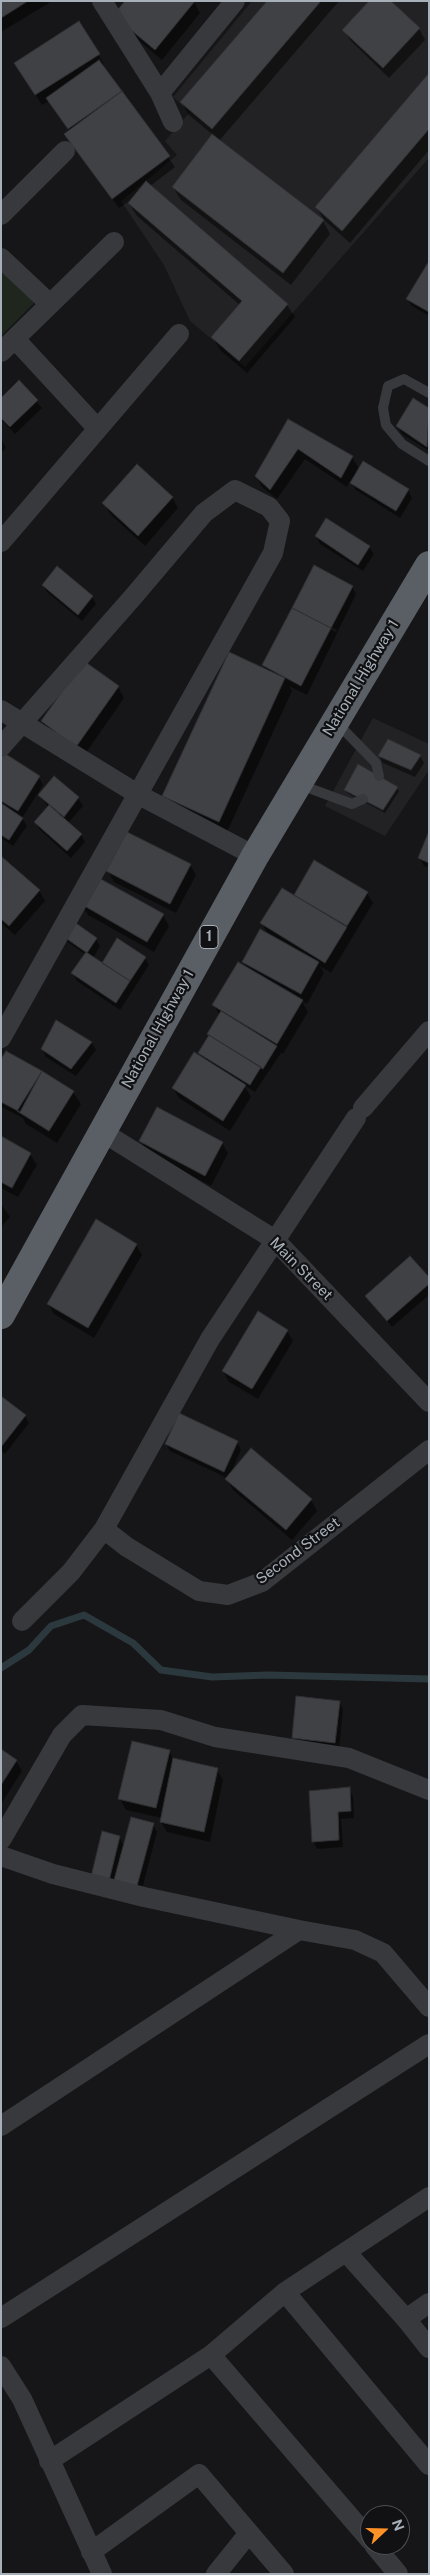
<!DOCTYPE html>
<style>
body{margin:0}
#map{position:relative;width:430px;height:2575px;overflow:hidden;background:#161618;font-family:"Public Sans",sans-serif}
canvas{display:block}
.frame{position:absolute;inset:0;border:2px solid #a7b0b9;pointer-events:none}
.north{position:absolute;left:360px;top:2505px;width:50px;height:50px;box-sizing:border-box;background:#111113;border:1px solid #4d5155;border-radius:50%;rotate:69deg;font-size:14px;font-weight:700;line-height:20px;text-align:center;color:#a7b0b9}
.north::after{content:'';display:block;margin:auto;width:18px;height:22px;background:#ff9127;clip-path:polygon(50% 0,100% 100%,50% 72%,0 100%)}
</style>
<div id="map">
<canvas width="430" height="2575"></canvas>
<div class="frame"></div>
<div class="north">N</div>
</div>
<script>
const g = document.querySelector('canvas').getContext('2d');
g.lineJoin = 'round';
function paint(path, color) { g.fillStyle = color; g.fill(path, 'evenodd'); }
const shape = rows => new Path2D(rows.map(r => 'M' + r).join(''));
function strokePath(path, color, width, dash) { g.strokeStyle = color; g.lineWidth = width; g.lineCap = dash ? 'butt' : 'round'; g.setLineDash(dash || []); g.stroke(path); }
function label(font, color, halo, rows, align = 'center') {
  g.font = font + ' "Public Sans",sans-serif'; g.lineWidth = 4.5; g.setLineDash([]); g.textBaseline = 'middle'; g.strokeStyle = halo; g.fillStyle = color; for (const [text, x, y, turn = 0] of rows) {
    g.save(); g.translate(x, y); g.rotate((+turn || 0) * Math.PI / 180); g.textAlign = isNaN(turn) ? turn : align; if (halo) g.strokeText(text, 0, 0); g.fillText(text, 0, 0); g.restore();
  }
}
paint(shape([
 [252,1,429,1,429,158,245,367,190,321,164,265,121,201,177,155,165,141,190,112,173,97],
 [373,718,429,744,429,770,385,836,325,806]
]), '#222225');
paint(shape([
 [1,263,37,300,1,336]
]), '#1e261d');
paint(shape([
 [1,1,48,1,49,3,1,32],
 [268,1,339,1,219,141,323,221,330,234,291,285,181,200,173,187,213,135,189,115,182,102],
 [194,2,200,13,162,60,121,26],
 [419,29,425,40,389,78,350,40,344,30],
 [98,54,104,65,103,66,175,167,150,186,287,305,295,317,247,373,220,350,213,337,240,305,137,216,128,202,119,208,72,144,69,131,49,101,42,105,22,73],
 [429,75,429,150,350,243,324,220,316,207],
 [429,264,429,316,412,306,407,299],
 [19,382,42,408,15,434,1,419,1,399],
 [429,409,429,451,402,434,398,426],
 [288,420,352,457,360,470,408,490,412,498,400,518,356,490,350,481,347,487,305,459,277,499,262,487,256,476],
 [1,439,6,448,1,453],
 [172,497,178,508,145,546,110,514,104,503],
 [316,536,369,547,374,554,363,571,320,544],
 [315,567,352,586,356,594,307,695,289,686,292,691,226,834,171,809,164,796,229,654,266,670,263,665],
 [298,610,337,630,336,632,298,612],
 [43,585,92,597,96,604,82,621,47,592],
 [84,662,118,687,124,698,83,757,48,732,42,721],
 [1,753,39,777,43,785,22,818,27,826,13,846,1,838],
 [379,756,420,756,424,763,415,777,383,763],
 [54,778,78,798,83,806,68,823,81,835,85,842,71,858,39,829,35,822,48,807,40,796],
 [397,788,399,791,385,813,347,793,345,790],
 [429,834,429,868,424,866,420,858],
 [1,858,39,890,45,901,15,935,1,923],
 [315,862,367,893,373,903,331,973,320,966,324,973,307,1004,302,1001,308,1012,283,1054,281,1053,255,1092,244,1085,251,1097,230,1131,179,1098,173,1088,203,1059,199,1053,220,1016,214,1005,248,969,243,962,268,935,262,923,294,896],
 [190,865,196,875,176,913,114,882,108,871],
 [82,904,163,915,169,926,154,952,88,915],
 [62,934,96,939,100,946,93,958,103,964,145,958,149,965,120,1010,77,981,73,974,86,955,66,941],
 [92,1043,96,1050,76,1076,46,1057,42,1049],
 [1,1062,73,1092,81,1104,57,1143,26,1124,23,1118,1,1107],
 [1,1137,30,1154,37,1165,18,1197,1,1188],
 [141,1141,222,1143,228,1153,211,1186,147,1151],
 [1,1204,10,1217,1,1227],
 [136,1245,142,1255,94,1338,54,1314,48,1304],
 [429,1279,429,1295,392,1327,367,1296],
 [287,1331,293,1341,258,1399,229,1382,223,1371],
 [1,1398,25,1416,29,1423,5,1454,1,1451],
 [237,1442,241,1450,231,1472,311,1500,317,1511,292,1540,233,1490,227,1478,170,1451,166,1444],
 [339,1702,343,1709,339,1750,297,1745,293,1738],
 [1,1751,16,1761,22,1771,1,1804],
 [169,1751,174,1760,217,1770,223,1780,210,1842,167,1832,161,1822,162,1818,126,1810,120,1799],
 [349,1789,353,1796,354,1818,341,1819,343,1847,317,1849,313,1841],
 [153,1824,157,1832,141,1893,96,1884,119,1837,124,1846]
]), '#0007');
strokePath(shape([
 [1,1668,29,1650,51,1626,84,1615,133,1643,161,1670,212,1677,268,1675,429,1679]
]), '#2b383d', 7);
const building = shape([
 [1,1,28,1,1,18,1,1],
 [125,1,195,1,155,50,113,15,125,1],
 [267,1,321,1,212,129,180,102,267,1],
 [369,1,391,1,420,28,383,68,342,30,369,1],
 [79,21,100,54,35,95,14,63,79,21],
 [99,60,122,91,68,129,46,98,99,60],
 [429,73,429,129,342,231,315,207,429,73],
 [122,91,170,156,112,199,64,134,122,91],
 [212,134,324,220,283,273,172,187,212,134],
 [146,181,288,304,239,361,211,337,242,301,128,203,146,181],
 [429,261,429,312,406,299,429,261],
 [19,380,38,400,10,427,1,418,1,398,19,380],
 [413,398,429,408,427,447,396,426,413,398],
 [288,419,353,456,341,478,298,449,270,490,255,476,288,419],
 [363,461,409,489,396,511,350,483,363,461],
 [137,464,173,497,138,536,102,503,137,464],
 [326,518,370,546,358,565,315,536,326,518],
 [314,565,353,586,331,628,292,608,314,565],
 [57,566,93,596,78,615,42,585,57,566],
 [292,608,331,628,301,686,262,665,292,608],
 [229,652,285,678,219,822,162,796,229,652],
 [84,661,119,686,76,747,41,721,84,661],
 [388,739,421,755,411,770,378,756,388,739],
 [1,751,40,776,18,811,1,801,1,751],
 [358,764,398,787,383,810,344,790,358,764],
 [54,776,79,797,64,817,38,795,54,776],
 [1,803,23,818,9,840,1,835,1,803],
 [49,805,82,834,67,851,34,822,49,805],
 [429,831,429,863,418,858,429,831],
 [127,832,191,864,170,904,106,871,127,832],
 [2,857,40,890,9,926,1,919,2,857],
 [314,860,368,892,347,926,294,895,314,860],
 [97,877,164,914,147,942,81,904,97,877],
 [282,888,347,927,325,963,260,923,282,888],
 [70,919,97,938,87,953,60,934,70,919],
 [260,929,319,962,301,994,242,962,260,929],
 [117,938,146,957,130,981,102,963,117,938],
 [86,952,130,981,116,1003,71,973,86,952],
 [238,962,303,1000,277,1044,212,1005,238,962],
 [221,1011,277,1046,263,1069,207,1034,221,1011],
 [56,1020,92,1042,71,1069,41,1049,56,1020],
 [209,1035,261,1067,250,1085,198,1053,209,1035],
 [6,1051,42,1071,20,1112,1,1102,1,1059,6,1051],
 [194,1052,246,1085,223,1121,172,1088,194,1052],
 [42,1071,74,1091,49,1131,17,1111,42,1071],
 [157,1107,223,1142,205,1176,139,1141,157,1107],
 [1,1136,31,1153,12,1188,1,1182,1,1136],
 [96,1219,137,1244,88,1328,47,1304,96,1219],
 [410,1256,429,1277,429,1284,387,1321,365,1296,410,1256],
 [258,1311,288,1330,252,1389,222,1371,258,1311],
 [1,1396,26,1415,1,1447,1,1396],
 [179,1413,238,1441,224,1472,165,1444,179,1413],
 [251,1448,312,1499,286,1530,225,1479,251,1448],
 [296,1696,340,1701,335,1743,292,1738,296,1696],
 [132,1741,170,1750,156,1808,118,1799,132,1741],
 [1,1749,17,1760,1,1785,1,1749],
 [173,1758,218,1768,204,1832,160,1822,173,1758],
 [350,1787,351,1811,338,1812,339,1840,312,1842,309,1791,350,1787],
 [131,1817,154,1823,137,1886,114,1880,131,1817],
 [102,1831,120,1836,109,1881,91,1877,102,1831]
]);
paint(building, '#404145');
strokePath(building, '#303034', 1);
strokePath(shape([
 [429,393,404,379,388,386,383,408,386,425,402,444,429,461],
 [337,723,376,763,379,776],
 [298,784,352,804,363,799]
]), '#37393d', 10);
strokePath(shape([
 [102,1,160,93,173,122],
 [160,93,235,1],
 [1,215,65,151],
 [1,258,50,304],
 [15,339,98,429],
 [1,352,114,242],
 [1,542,179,334],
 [1,710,139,795,255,856],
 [1,747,133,597,204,513,235,490,269,507,280,521,273,553,1,1038],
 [363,1108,429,1031],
 [101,1131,275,1240,429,1402],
 [104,1529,127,1547,199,1591,228,1595,262,1582,429,1450],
 [22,1621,71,1572,104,1529,210,1339,356,1118],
 [1,1840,62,1735,82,1715,161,1720,215,1737,349,1758,429,1790],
 [1,1856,53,1874,144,1897,299,1930,355,1940,383,1953,429,2007],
 [1,2126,299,1930],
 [346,2252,406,2319,429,2348],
 [285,2292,429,2465],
 [1,2318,429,2044],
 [406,2319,429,2303],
 [211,2355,370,2540],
 [1,2366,22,2399,102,2574],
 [49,2461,211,2355,285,2292,429,2197],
 [374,2545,398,2574],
 [91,2552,199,2474,284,2574],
 [216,2574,249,2533]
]), '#37393d', 20);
strokePath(shape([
 [1,1315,255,856,429,565]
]), '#5a5f66', 28);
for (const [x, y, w] of [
 [209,937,18]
]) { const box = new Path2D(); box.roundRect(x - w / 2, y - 11.5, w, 23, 4); g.fillStyle = '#111113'; g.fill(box); strokePath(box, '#a7b0b9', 1); }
label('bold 14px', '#a7b0b9', null, [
 ["1",209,937]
]);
label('15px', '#a7b0b9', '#111113', [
 ["National Highway 1",361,678,-59],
 ["National Highway 1",158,1029,-61],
 ["Main Street",301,1269,45],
 ["Second Street",298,1551,-37]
]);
</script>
